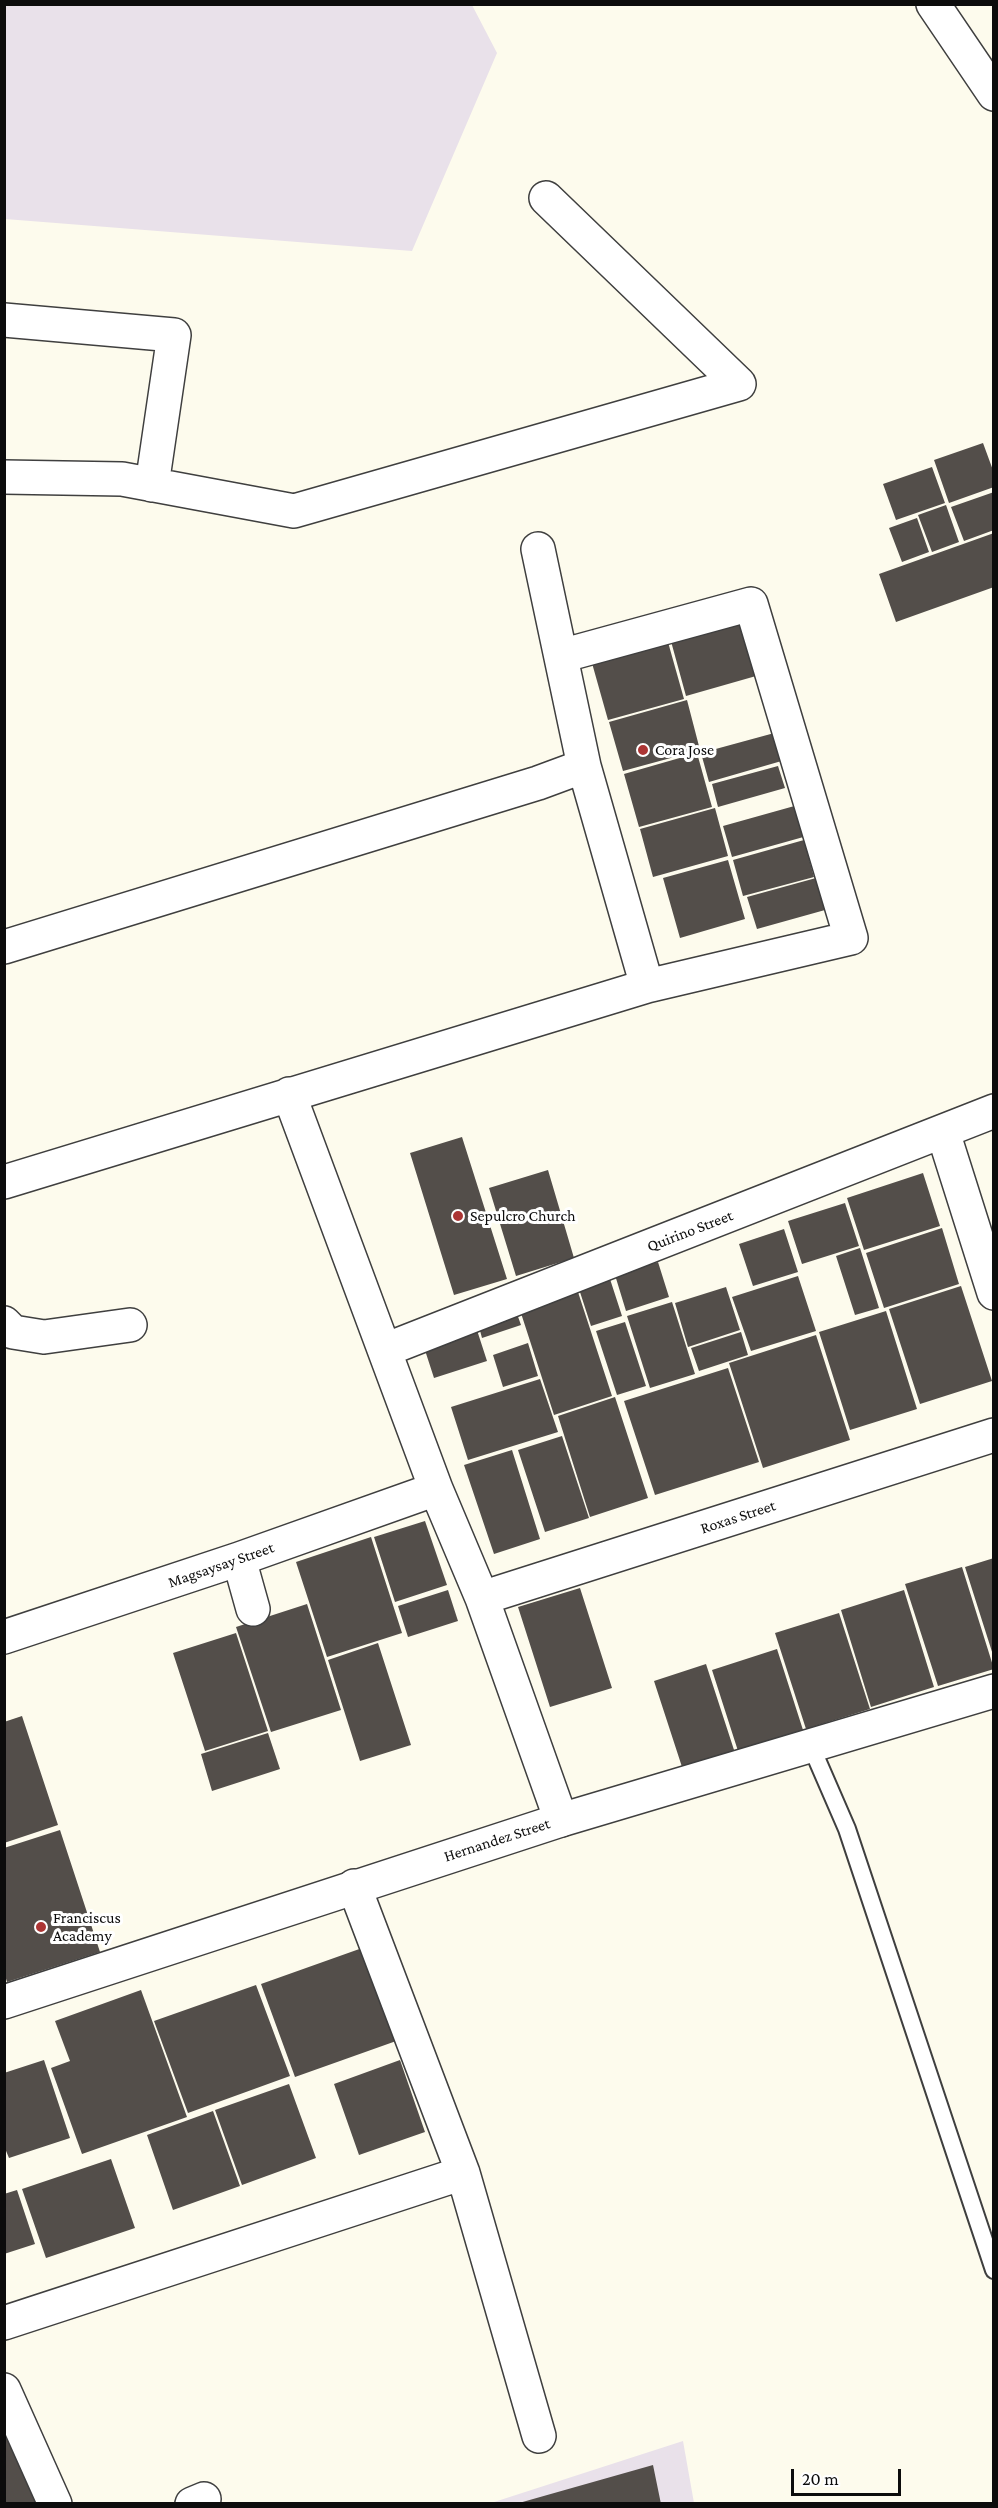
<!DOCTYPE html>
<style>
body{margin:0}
#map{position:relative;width:998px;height:2508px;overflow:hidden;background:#fdfbed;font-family:"Crimson Pro",serif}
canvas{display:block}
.frame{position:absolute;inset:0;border:6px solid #0c0c0c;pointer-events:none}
.scale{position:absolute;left:791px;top:2469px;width:110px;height:27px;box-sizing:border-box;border:3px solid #0c0c0c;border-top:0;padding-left:8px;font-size:18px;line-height:21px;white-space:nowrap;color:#0c0c0c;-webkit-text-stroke:4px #fff;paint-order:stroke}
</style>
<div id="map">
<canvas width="998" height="2508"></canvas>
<div class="frame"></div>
<div class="scale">20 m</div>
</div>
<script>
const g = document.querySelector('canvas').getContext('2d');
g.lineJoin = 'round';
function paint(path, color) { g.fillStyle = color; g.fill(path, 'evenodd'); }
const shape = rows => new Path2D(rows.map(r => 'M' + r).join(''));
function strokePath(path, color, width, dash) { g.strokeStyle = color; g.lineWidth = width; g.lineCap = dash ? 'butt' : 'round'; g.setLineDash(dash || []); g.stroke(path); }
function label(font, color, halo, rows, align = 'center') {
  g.font = font + ' "Crimson Pro",serif'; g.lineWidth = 6; g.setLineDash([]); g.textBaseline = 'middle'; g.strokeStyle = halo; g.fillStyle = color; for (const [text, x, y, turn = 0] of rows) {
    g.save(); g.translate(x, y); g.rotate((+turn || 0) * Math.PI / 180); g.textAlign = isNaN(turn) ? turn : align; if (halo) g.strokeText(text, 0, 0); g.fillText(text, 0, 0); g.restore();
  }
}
paint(shape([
 [4,5,472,5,497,53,412,251,5,219],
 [683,2441,694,2503,488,2504]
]), '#e9e1ea');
paint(shape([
 [983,443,994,473,994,487,949,503,934,460],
 [932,467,945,503,896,520,883,484],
 [994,492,994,530,964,541,951,507],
 [946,505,959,542,932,552,918,515],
 [917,518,929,552,902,562,889,528],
 [994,533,994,587,896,622,879,574],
 [745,613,763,674,686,696,669,634],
 [666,635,684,699,608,720,590,656],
 [687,700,700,750,623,771,609,722],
 [778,732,785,760,709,782,701,753],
 [697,753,712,807,639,827,624,774],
 [778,766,785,788,718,807,712,784],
 [798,805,807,836,732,857,723,826],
 [715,808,728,856,653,877,640,829],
 [804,840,814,877,743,896,733,860],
 [728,860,745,919,680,938,663,878],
 [816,878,825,910,757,929,747,897],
 [462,1137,507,1279,454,1295,410,1153],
 [548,1170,574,1258,516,1276,489,1188],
 [923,1173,940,1226,864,1250,847,1198],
 [845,1203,859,1246,802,1264,788,1221],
 [942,1228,959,1284,884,1308,866,1253],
 [784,1229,798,1272,753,1286,739,1244],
 [860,1248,879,1308,855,1315,836,1256],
 [658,1262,669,1297,626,1311,615,1275],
 [798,1276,816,1331,751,1351,732,1297],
 [610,1279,622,1316,591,1326,579,1289],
 [961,1286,992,1381,920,1404,889,1309],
 [726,1287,740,1330,688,1347,675,1303],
 [577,1289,612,1396,554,1415,519,1307],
 [672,1302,695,1374,650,1388,627,1316],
 [516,1311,521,1325,482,1338,478,1323],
 [886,1311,917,1409,850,1430,819,1332],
 [625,1322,646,1386,617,1395,596,1331],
 [475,1324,487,1361,434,1378,422,1341],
 [741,1332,748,1355,699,1371,691,1348],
 [816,1335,850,1440,763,1468,729,1363],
 [528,1343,538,1376,503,1387,493,1355],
 [728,1368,759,1462,655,1495,624,1401],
 [540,1379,558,1432,468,1460,451,1407],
 [615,1397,648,1498,590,1517,558,1416],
 [562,1436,589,1518,545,1532,518,1450],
 [512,1450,540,1539,494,1554,464,1465],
 [425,1521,447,1585,395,1602,374,1537],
 [371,1537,402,1633,327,1657,296,1562],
 [994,1558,994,1655,993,1655,965,1567],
 [962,1567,994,1669,938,1686,905,1584],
 [580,1588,612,1688,550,1707,518,1607],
 [448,1590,458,1621,408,1637,398,1606],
 [904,1590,934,1687,871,1707,841,1610],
 [307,1604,341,1710,271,1732,236,1627],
 [839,1613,870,1709,806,1729,775,1633],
 [236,1633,268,1731,205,1751,173,1653],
 [378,1643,411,1745,360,1761,328,1660],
 [777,1649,803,1730,738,1751,712,1670],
 [706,1664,735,1753,683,1770,654,1681],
 [22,1716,58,1825,4,1843,4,1722],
 [268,1733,280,1769,212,1791,201,1754],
 [60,1830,100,1952,7,1982,4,1972,4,1848],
 [365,1947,399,2040,295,2077,261,1984],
 [256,1985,290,2076,188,2113,154,2021],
 [141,1990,187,2117,82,2154,51,2068,70,2061,55,2021],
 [44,2060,70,2138,9,2158,4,2146,4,2073],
 [400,2060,425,2132,359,2155,334,2084],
 [289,2084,316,2158,242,2185,215,2110],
 [213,2111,240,2186,173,2210,147,2135],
 [111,2159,135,2228,46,2258,22,2189],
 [17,2190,35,2244,4,2254,4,2194],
 [4,2418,44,2504,4,2504],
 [653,2465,661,2504,519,2504,519,2503]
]), '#534e4a');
const service = shape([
 [811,1746,847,1829,994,2270]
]);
const minor = shape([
 [4,320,174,335,152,485],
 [4,477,122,479,294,511,739,384,546,198],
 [538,549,584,766],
 [4,947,538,783,584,766,647,986],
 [289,1094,436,1489,482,1598,561,1820],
 [943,1132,994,1293],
 [4,1182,647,986,851,938,751,604,561,656],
 [4,1323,13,1332,44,1337,130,1325],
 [385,1350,994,1111],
 [239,1559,253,1609],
 [482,1598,994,1435],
 [4,1637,239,1559,436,1489],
 [354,1886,463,2173,539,2436],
 [4,2323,463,2173],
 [4,2390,55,2504],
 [192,2504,204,2499]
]);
const tertiary = shape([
 [933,4,994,94],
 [4,2002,561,1820,994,1691]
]);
strokePath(service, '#3f3f3f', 20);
strokePath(minor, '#3f3f3f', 36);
strokePath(tertiary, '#3f3f3f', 36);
strokePath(service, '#fff', 16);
strokePath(minor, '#fff', 33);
strokePath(tertiary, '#fff', 33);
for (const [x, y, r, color] of [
 [643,750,6,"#ac3534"],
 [458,1216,6,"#ac3534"],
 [41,1927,6,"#ac3534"]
]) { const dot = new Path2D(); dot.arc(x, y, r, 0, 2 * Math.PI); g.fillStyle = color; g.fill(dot); strokePath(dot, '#fff', 2); }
label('16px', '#0c0c0c', '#fff', [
 ["Cora Jose",655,750],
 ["Sepulcro Church",470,1216],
 ["Franciscus",53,1918],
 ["Academy",53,1936]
], 'left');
label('16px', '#0c0c0c', '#fff', [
 ["Quirino Street",690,1231,-21],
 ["Roxas Street",738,1517,-18],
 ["Magsaysay Street",221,1565,-19],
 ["Hernandez Street",497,1840,-18]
]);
</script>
